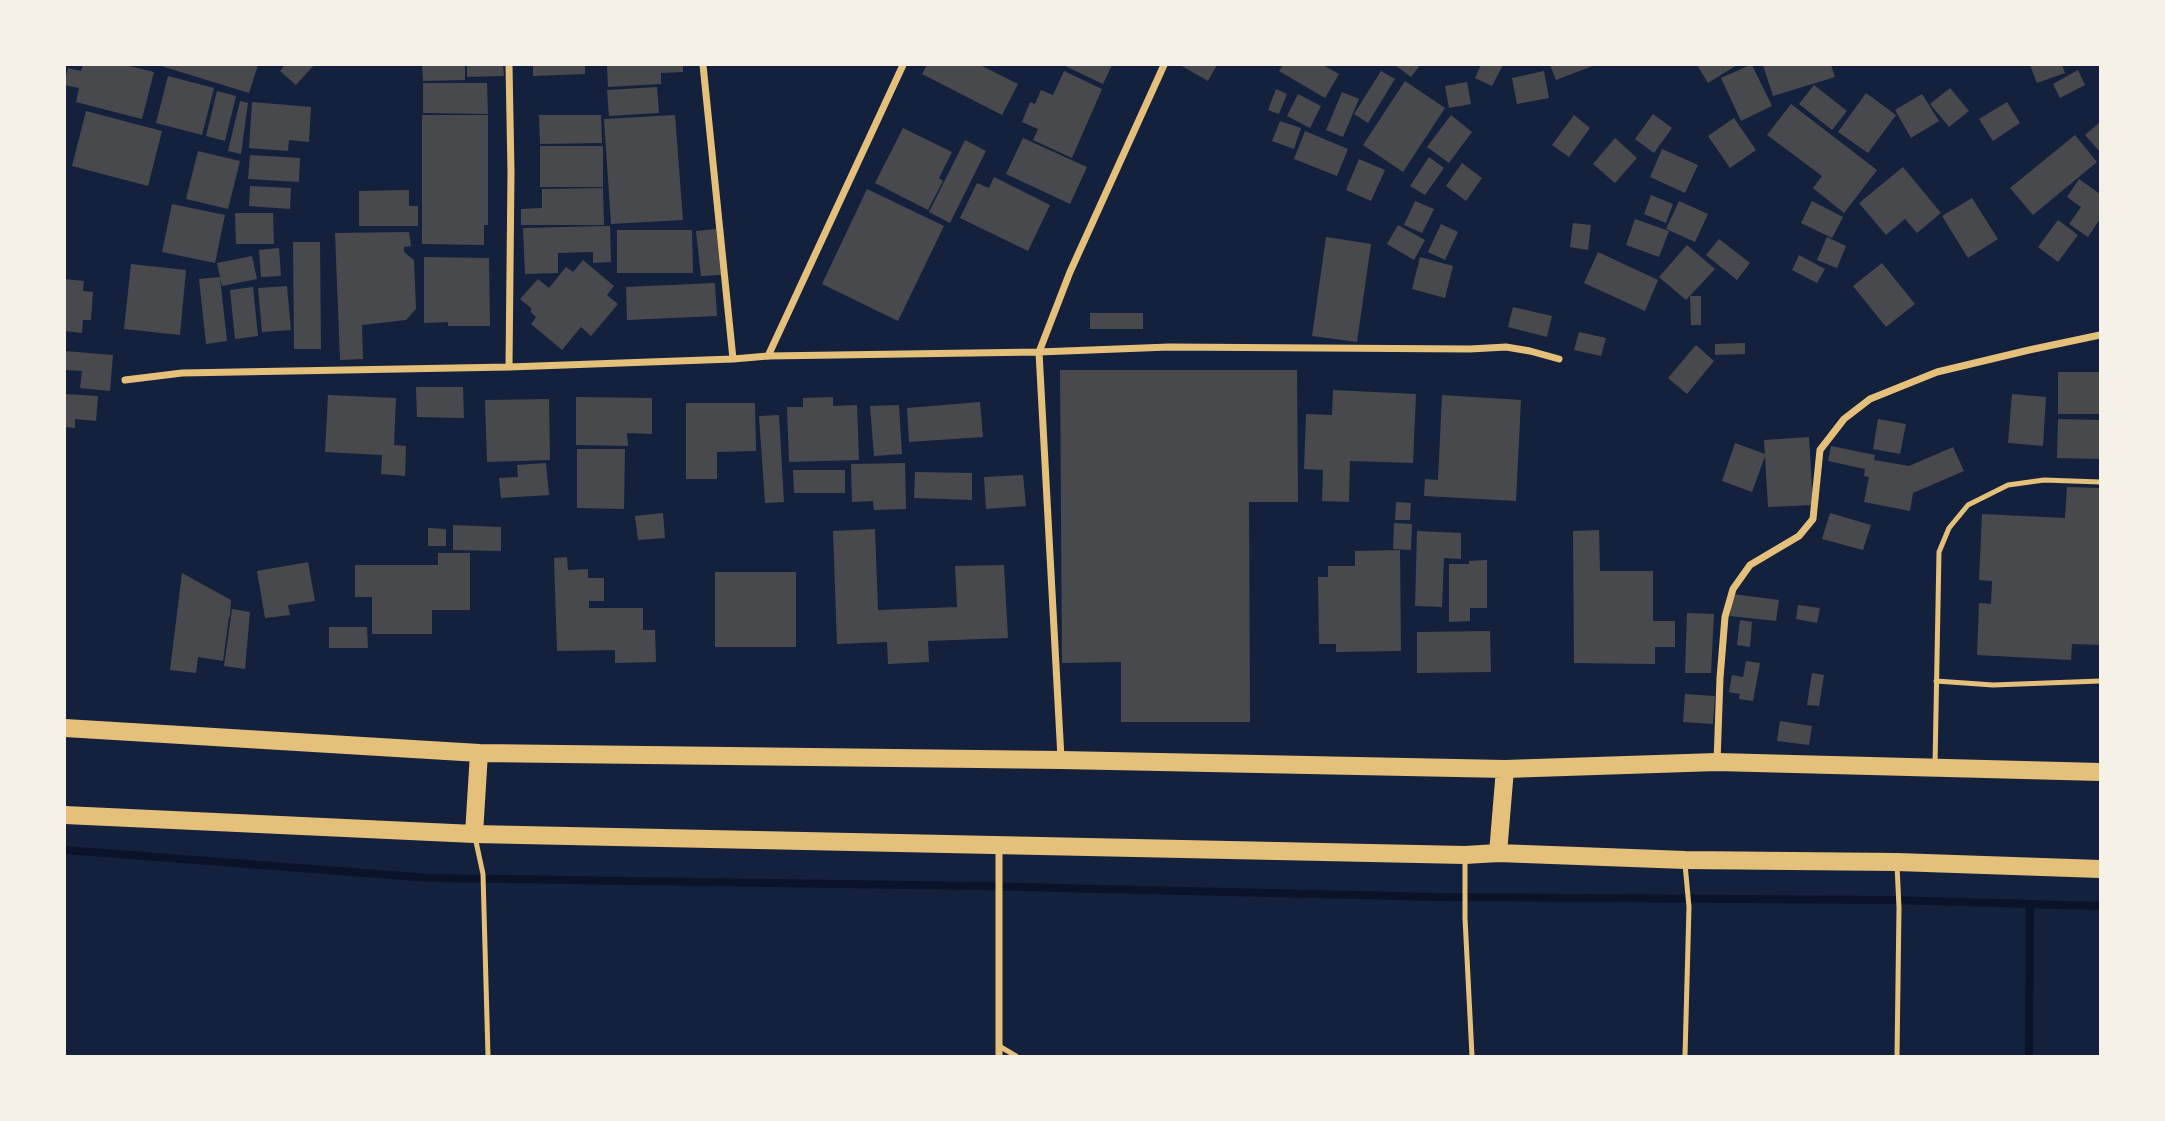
<!DOCTYPE html>
<style>
body{margin:0}
#map{position:relative;width:2165px;height:1121px;overflow:hidden;background:#14213d;font-family:"PT Serif",serif}
canvas{display:block}
.frame{position:absolute;inset:0;border:66px solid #f6f1e7;pointer-events:none}
</style>
<div id="map">
<canvas width="2165" height="1121"></canvas>
<div class="frame"></div>
</div>
<script>
const g = document.querySelector('canvas').getContext('2d');
g.lineJoin = 'round';
const shape = rows => new Path2D(rows.map(r => 'M' + r).join(''));
function strokePath(path, color, width, dash) { g.strokeStyle = color; g.lineWidth = width; g.lineCap = dash ? 'butt' : 'round'; g.setLineDash(dash || []); g.stroke(path); }
function paint(path, color) { g.fillStyle = color; g.fill(path, 'evenodd'); }
strokePath(shape([
 [65,850,430,878,977,886,1438,897,1888,900,2100,906],
 [2029,1052,2030,904]
]), '#0b132b', 8);
paint(shape([
 [83,65,125,65,154,72,142,119,76,102,79,88,65,85,65,81,68,68,81,71],
 [158,65,258,65,249,93],
 [285,65,314,65,296,85,280,71],
 [422,65,465,65,465,80,423,81],
 [467,65,503,65,504,76,467,77],
 [533,65,585,65,585,74,533,76],
 [607,65,683,65,683,72,661,73,661,84,608,87],
 [927,65,980,65,1018,84,1002,115,922,74],
 [1063,65,1112,65,1103,84],
 [1180,65,1217,65,1208,81],
 [1283,65,1323,65,1339,74,1325,98,1279,71],
 [1395,65,1420,65,1411,77],
 [1481,65,1503,65,1492,86,1475,78],
 [1550,65,1595,65,1556,80],
 [1697,65,1737,65,1708,83],
 [1750,65,1752,65,1772,106,1741,121,1721,78],
 [1763,65,1831,65,1835,77,1773,96],
 [2030,65,2062,65,2065,73,2037,83],
 [2078,70,2085,85,2060,98,2053,84],
 [1064,71,1102,89,1072,158,1033,140,1038,129,1022,122,1030,102,1035,104,1041,90,1053,95],
 [1381,71,1395,79,1368,123,1354,114],
 [1544,71,1549,98,1517,104,1512,78],
 [168,76,214,88,202,135,156,123],
 [1405,81,1445,108,1403,172,1363,145],
 [1467,82,1471,104,1449,108,1445,86],
 [423,83,487,83,488,114,423,113],
 [1814,85,1847,111,1832,130,1799,104],
 [657,87,659,113,609,116,607,90],
 [1950,88,1969,111,1949,127,1930,104],
 [1276,89,1287,94,1279,114,1268,110],
 [217,91,236,96,225,141,206,136],
 [1342,92,1359,99,1343,137,1326,130],
 [1866,93,1896,115,1868,153,1838,132],
 [1298,94,1321,106,1310,128,1287,116],
 [1922,94,1939,121,1911,138,1895,110],
 [240,101,248,103,241,154,228,151],
 [252,102,311,107,309,142,289,140,288,151,249,148],
 [2007,102,2020,123,1993,141,1979,119],
 [1791,104,1877,170,1844,213,1813,188,1822,176,1767,135],
 [86,111,162,131,148,186,72,166],
 [1653,114,1672,128,1654,153,1635,139],
 [422,115,488,115,488,225,484,225,484,245,422,244],
 [539,115,601,115,602,143,540,144],
 [675,115,683,220,611,224,604,119],
 [1451,115,1472,132,1449,163,1427,147],
 [1574,115,1590,128,1569,157,1552,145],
 [1734,118,1756,150,1730,168,1708,136],
 [1280,121,1301,128,1294,149,1272,141],
 [2100,122,2100,152,2085,135],
 [903,128,952,152,939,178,943,181,928,210,875,183],
 [1305,131,1348,149,1337,176,1294,159],
 [2075,135,2097,162,2033,215,2010,188],
 [1023,138,1087,167,1070,204,1006,174],
 [1615,138,1637,158,1615,183,1593,164],
 [965,140,986,151,950,223,929,212],
 [540,146,603,146,603,187,540,187],
 [1662,149,1698,165,1685,193,1650,177],
 [198,151,240,161,228,209,186,199],
 [250,155,300,158,299,182,248,179],
 [1429,157,1444,168,1425,195,1410,186],
 [1359,159,1385,170,1371,201,1346,190],
 [1462,163,1482,178,1466,201,1446,186],
 [1903,167,1941,213,1917,233,1905,219,1886,235,1859,203],
 [994,177,1050,205,1028,251,960,218,977,183,989,188],
 [2079,179,2100,194,2100,219,2088,237,2069,224,2081,207,2067,197],
 [250,186,291,188,290,209,249,206],
 [603,188,604,225,521,225,521,209,542,208,542,189],
 [867,189,944,226,898,321,822,284],
 [409,190,409,206,418,206,418,226,359,226,359,191],
 [1651,195,1673,204,1666,223,1644,214],
 [1972,198,1998,239,1968,258,1942,216],
 [1415,201,1434,209,1422,233,1404,225],
 [1679,201,1708,214,1695,242,1666,229],
 [1812,201,1843,217,1832,238,1801,223],
 [172,204,225,215,215,263,162,252],
 [235,213,273,213,274,244,236,244],
 [1635,219,1669,231,1659,257,1626,245],
 [2058,220,2078,235,2058,262,2038,247],
 [1573,223,1591,225,1588,250,1570,247],
 [1441,224,1458,232,1445,260,1428,252],
 [1398,225,1425,240,1414,260,1387,244],
 [604,226,610,226,611,262,593,263,593,252,558,253,558,273,525,274,523,228],
 [716,229,721,275,701,276,696,231],
 [617,230,692,230,693,273,617,273],
 [409,232,411,246,404,247,404,252,414,260,416,309,406,320,362,325,363,359,340,360,335,233],
 [1326,237,1371,244,1357,342,1312,336],
 [1827,237,1846,246,1837,268,1817,260],
 [1719,239,1750,263,1737,280,1706,255],
 [293,242,320,242,321,349,294,349],
 [1687,245,1715,269,1686,300,1659,277],
 [279,248,281,276,261,277,259,250],
 [1598,252,1658,280,1645,311,1584,283],
 [1799,255,1825,269,1817,283,1792,270],
 [252,256,257,279,222,286,217,263],
 [424,257,489,258,490,326,448,326,448,322,424,323],
 [1420,257,1453,266,1445,298,1412,289],
 [583,260,614,286,607,295,618,304,591,336,581,327,562,350,531,324,536,317,530,311,532,309,520,299,538,279,549,288,566,267,573,272],
 [1882,263,1915,304,1886,327,1853,286],
 [131,264,186,270,180,335,124,329],
 [220,277,227,341,206,344,199,279],
 [65,279,84,281,83,291,93,292,91,320,83,320,82,333,65,331],
 [715,283,717,316,627,320,626,287],
 [287,286,291,330,262,332,258,288],
 [253,287,258,336,235,339,230,290],
 [1690,296,1701,296,1701,325,1691,325],
 [1513,307,1552,316,1547,337,1508,327],
 [1090,313,1143,313,1143,329,1090,329],
 [1579,332,1606,338,1601,356,1574,350],
 [1745,343,1745,354,1715,355,1715,344],
 [1696,345,1714,361,1687,394,1668,378],
 [65,351,113,355,110,391,80,388,82,371,65,370],
 [1060,370,1297,370,1298,502,1249,502,1250,722,1121,722,1121,662,1062,663],
 [2058,372,2100,372,2100,414,2058,414],
 [416,387,463,387,464,418,417,417],
 [1333,390,1416,394,1413,463,1350,461,1349,502,1322,501,1323,470,1304,469,1306,414,1332,415],
 [65,394,98,396,96,421,75,419,75,428,65,427],
 [2012,394,2046,397,2043,446,2008,443],
 [328,395,396,398,394,445,406,446,405,476,381,474,382,455,325,452],
 [1442,395,1521,400,1516,501,1424,496,1425,479,1438,480],
 [576,397,652,398,652,434,627,433,628,446,576,445],
 [833,397,833,406,857,405,859,460,789,462,787,407,803,407,803,398],
 [549,399,550,460,487,462,485,400],
 [980,402,983,437,909,442,907,408],
 [686,403,755,403,756,451,717,452,717,479,686,479],
 [899,405,902,454,874,456,870,406],
 [779,415,784,502,765,503,759,416],
 [1878,419,1906,424,1900,454,1873,449],
 [2058,419,2100,420,2100,459,2057,458],
 [1809,437,1813,505,1768,507,1765,456,1752,492,1722,481,1735,443,1765,454,1764,440],
 [1831,446,1875,455,1874,460,1909,466,1953,447,1964,471,1913,493,1910,511,1864,502,1869,477,1864,476,1865,469,1828,461],
 [577,449,625,449,624,509,577,508],
 [546,463,549,495,501,498,499,478,518,477,517,465],
 [905,463,906,509,874,510,873,501,852,502,851,464],
 [793,470,845,470,845,493,794,493],
 [915,472,972,473,972,500,914,498],
 [1023,475,1026,506,986,509,984,477],
 [2067,487,2100,488,2100,645,2072,644,2071,660,1977,655,1979,603,1991,604,1992,581,1979,580,1982,514,2065,518],
 [1396,502,1411,503,1410,520,1395,520],
 [663,513,665,538,638,540,635,516],
 [1830,513,1871,525,1863,550,1822,539],
 [1394,523,1412,524,1411,550,1393,549],
 [453,525,501,527,501,551,453,550],
 [428,528,446,529,446,546,428,546],
 [875,529,878,610,957,607,955,566,1004,565,1008,638,928,641,929,662,888,664,887,642,837,644,833,531],
 [1599,530,1600,571,1653,571,1653,621,1675,621,1675,647,1655,647,1655,664,1574,663,1573,531],
 [1417,531,1461,533,1461,559,1444,558,1442,607,1415,606],
 [1400,550,1401,651,1336,652,1336,644,1319,644,1318,577,1328,577,1328,566,1355,566,1355,551],
 [438,553,470,553,470,610,432,610,432,634,372,634,372,597,355,597,355,565,438,565],
 [567,557,568,570,588,569,588,578,604,578,604,601,589,601,589,608,643,608,643,630,655,630,656,662,615,663,615,650,557,651,554,558],
 [1487,560,1487,608,1470,608,1470,621,1449,622,1449,564,1469,564,1469,561],
 [308,562,315,601,288,605,290,615,265,618,257,571],
 [715,572,796,572,796,647,715,647],
 [182,573,231,600,230,617,229,617,223,661,198,657,196,673,170,670],
 [1733,594,1779,600,1776,621,1730,616],
 [1798,605,1820,608,1817,623,1796,619],
 [232,609,250,612,245,669,224,666],
 [1687,613,1714,614,1711,673,1685,673],
 [1740,620,1752,622,1750,647,1737,645],
 [329,627,367,627,368,648,329,648],
 [1490,631,1491,672,1417,673,1417,632],
 [1746,661,1760,663,1753,701,1739,699,1740,694,1729,692,1732,675,1743,677],
 [1812,673,1824,675,1819,706,1807,705],
 [1685,694,1715,696,1713,724,1683,722],
 [1780,721,1812,726,1809,745,1777,741]
]), '#48494c');
strokePath(shape([
 [1936,681,1993,685,2100,681],
 [1935,765,1939,552,1949,528,1968,505,2008,485,2044,480,2100,482],
 [475,837,483,874,488,1056],
 [1465,858,1465,918,1472,1056],
 [1897,865,1899,908,1897,1056],
 [999,1046,1016,1056],
 [1685,1056,1689,907,1685,864]
]), '#e5c07b', 5);
strokePath(shape([
 [703,65,733,359],
 [768,356,903,65],
 [509,367,511,172,509,65],
 [125,380,182,373,509,367,733,359,768,356,1039,352,1169,347,1470,349,1506,347,1530,351,1559,359],
 [1061,758,1039,352,1070,272,1164,65],
 [1717,762,1720,678,1725,617,1733,589,1750,565,1799,536,1813,519,1820,450,1844,419,1870,399,1937,372,2029,350,2100,335],
 [999,847,999,1056]
]), '#e5c07b', 7);
strokePath(shape([
 [65,728,479,753,1061,760,1505,769,1717,762,2100,772],
 [65,815,474,834,1465,855,1498,853,1685,860,1897,862,2100,869],
 [474,834,479,753],
 [1498,853,1505,769]
]), '#e5c07b', 18);
</script>
